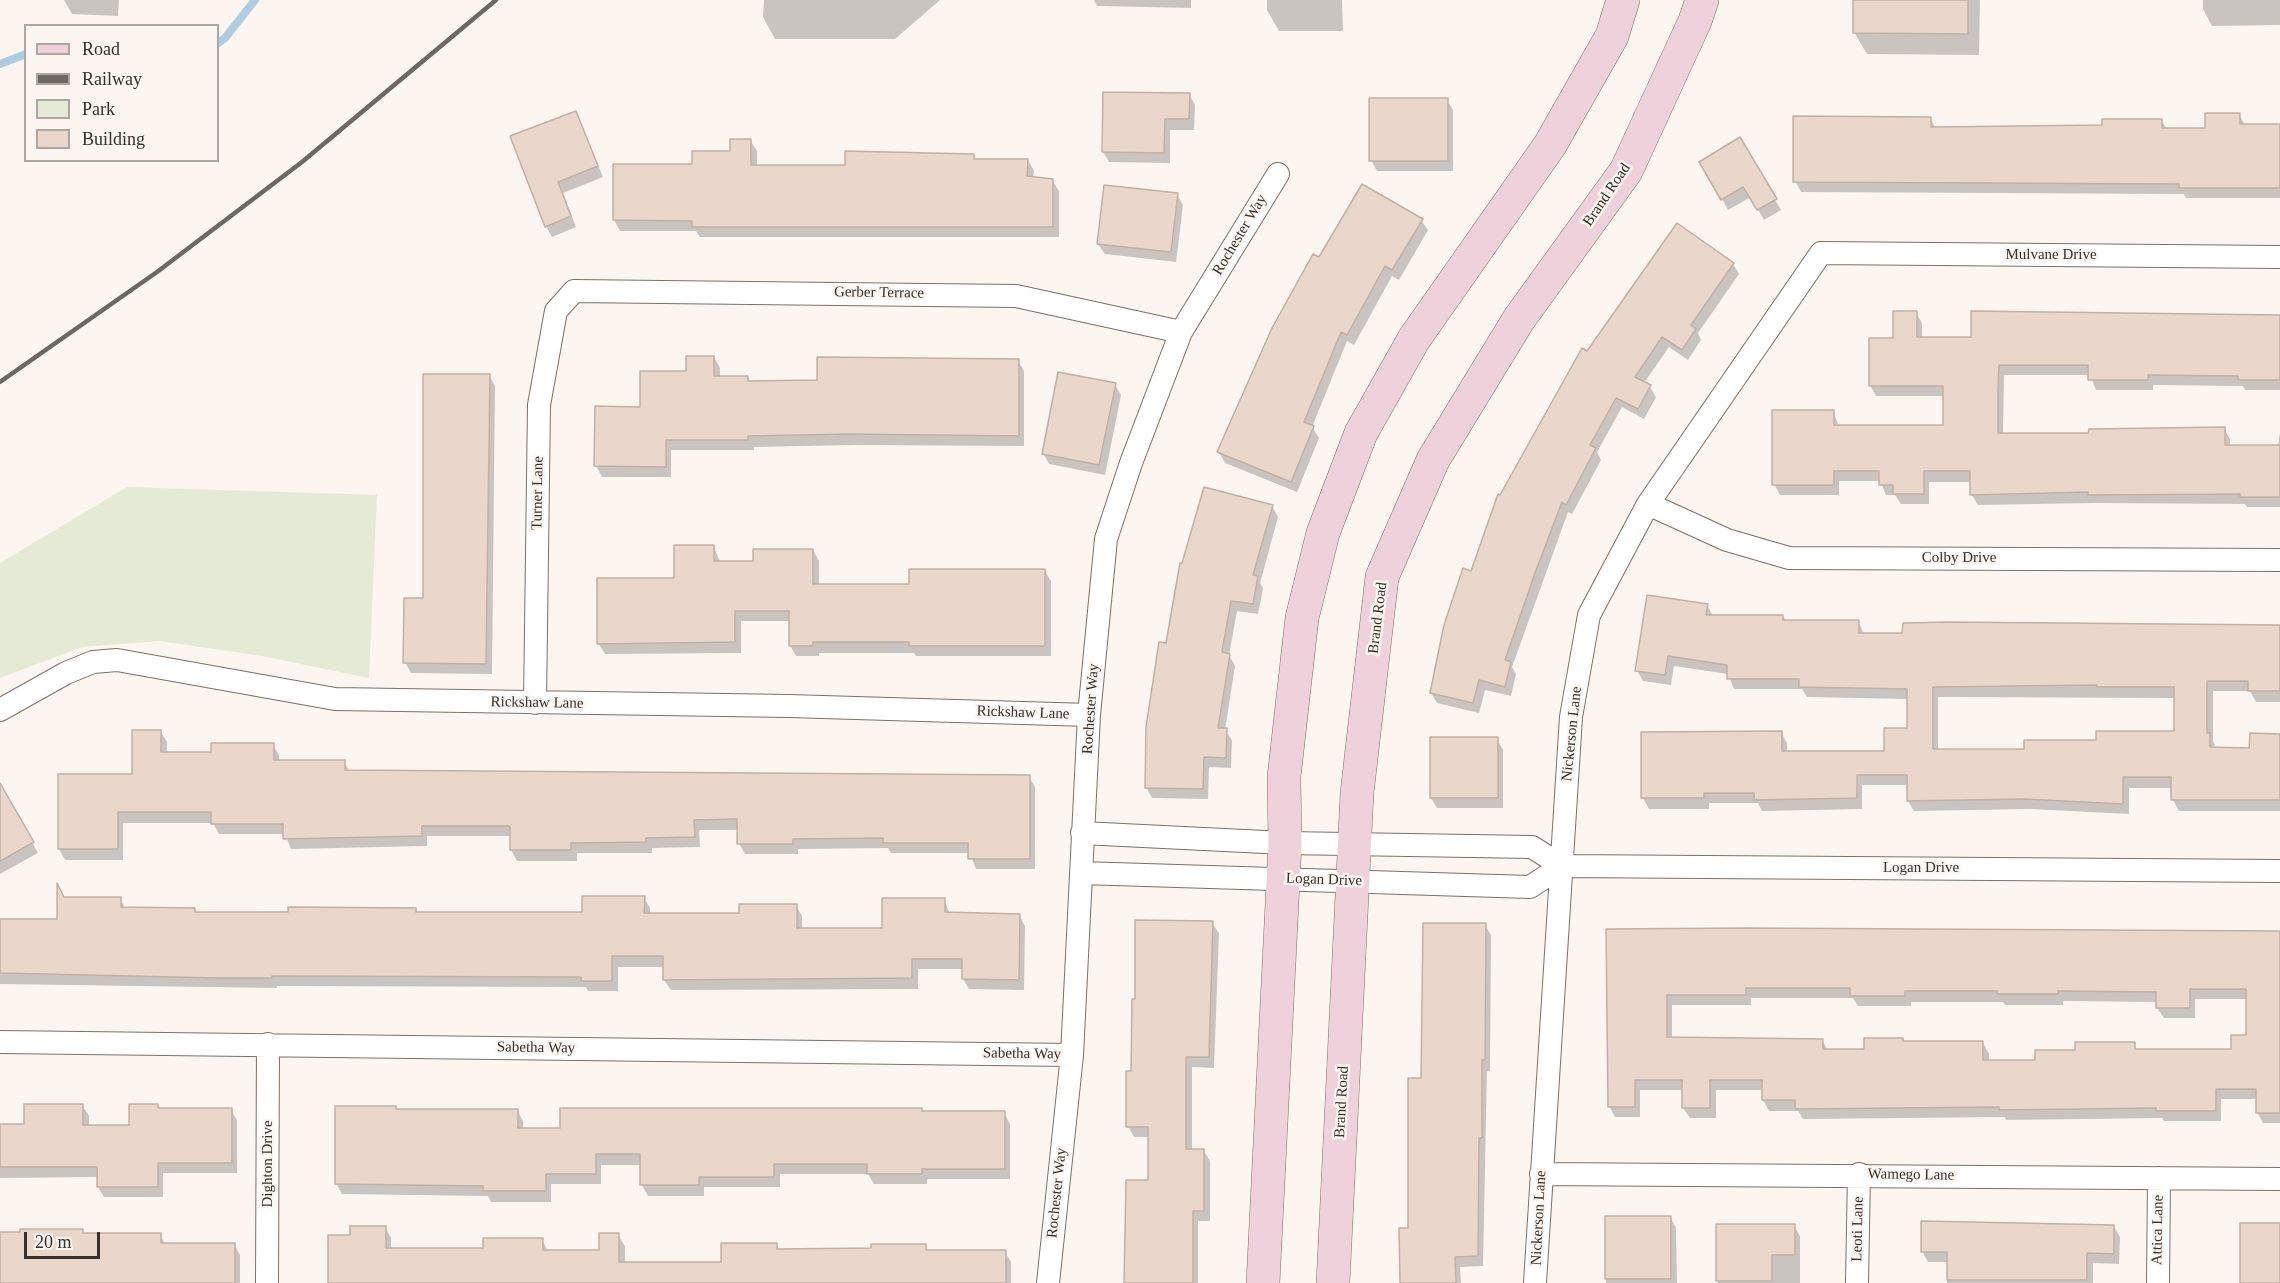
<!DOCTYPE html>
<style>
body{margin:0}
#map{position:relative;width:2280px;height:1283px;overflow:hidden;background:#fdf5f0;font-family:"Times New Roman",serif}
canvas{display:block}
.legend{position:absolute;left:24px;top:24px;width:195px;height:138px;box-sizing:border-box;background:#fdf5f0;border:2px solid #aea6a2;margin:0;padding:8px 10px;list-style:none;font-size:18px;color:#38302c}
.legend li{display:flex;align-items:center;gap:12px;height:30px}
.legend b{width:30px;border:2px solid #aea6a2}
.scale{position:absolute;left:24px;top:1232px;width:76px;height:27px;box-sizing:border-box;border:3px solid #38302c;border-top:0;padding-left:8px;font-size:18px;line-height:21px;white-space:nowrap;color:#38302c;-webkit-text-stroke:4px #fdf5f0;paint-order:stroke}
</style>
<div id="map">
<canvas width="2280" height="1283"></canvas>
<ul class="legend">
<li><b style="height:8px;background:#efd1db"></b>Road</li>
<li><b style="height:8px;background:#6f6763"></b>Railway</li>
<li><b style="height:16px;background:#e4ead5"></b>Park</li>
<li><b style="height:16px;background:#ead7cb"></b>Building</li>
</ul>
<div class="scale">20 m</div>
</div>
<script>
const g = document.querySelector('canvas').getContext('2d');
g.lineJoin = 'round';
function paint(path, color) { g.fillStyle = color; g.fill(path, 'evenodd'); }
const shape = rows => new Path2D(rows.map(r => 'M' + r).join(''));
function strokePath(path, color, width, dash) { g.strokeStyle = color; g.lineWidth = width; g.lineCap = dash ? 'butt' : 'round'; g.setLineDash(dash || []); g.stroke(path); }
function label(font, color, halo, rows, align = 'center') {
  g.font = font + ' "Times New Roman",serif'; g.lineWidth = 5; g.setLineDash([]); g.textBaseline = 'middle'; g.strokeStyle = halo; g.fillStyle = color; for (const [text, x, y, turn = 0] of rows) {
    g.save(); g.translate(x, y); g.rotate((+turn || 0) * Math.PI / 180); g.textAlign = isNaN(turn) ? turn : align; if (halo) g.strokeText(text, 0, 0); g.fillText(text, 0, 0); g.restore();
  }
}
paint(shape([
 [127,487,377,495,369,678,262,656,160,641,82,647,0,678,0,563]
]), '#e4ead5');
paint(shape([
 [64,0,119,0,118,16,72,14],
 [940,0,895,39,775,39,763,17,764,0],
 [1094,0,1191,0,1191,8,1097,6],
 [1267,0,1342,0,1343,31,1279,31,1267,10],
 [1855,0,1980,0,1979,55,1867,54,1854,32],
 [2203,0,2280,0,2280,25,2212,26,2203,9],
 [1189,94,1195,105,1194,130,1170,130,1170,163,1109,162,1103,152],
 [1447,100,1453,110,1453,171,1377,171,1371,160],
 [576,112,603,177,563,193,576,227,552,237,546,226],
 [2239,115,2245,125,2280,125,2280,198,2186,198,2184,194,1801,192,1795,181,1930,119,1936,128,2104,126,2161,120,2167,129,2207,129],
 [750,140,757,151,757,166,846,166,973,155,976,160,1028,160,1034,171,1033,178,1052,180,1059,191,1059,237,700,237,696,231,620,231,614,220,614,165,694,165,731,153],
 [1740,140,1781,210,1764,220,1751,197,1728,210,1701,162],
 [1177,194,1183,205,1176,262,1105,254,1098,244],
 [1421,220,1428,230,1399,280,1392,276,1354,345,1347,341,1312,427,1319,438,1297,492,1225,463,1219,452,1319,259],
 [1733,264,1739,274,1698,333,1701,340,1688,360,1669,347,1644,383,1650,387,1656,397,1644,419,1622,407,1597,452,1601,460,1572,514,1568,512,1512,667,1516,674,1511,696,1485,690,1479,713,1437,703,1431,693,1471,573,1501,497,1587,353],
 [1916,313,1922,323,1922,339,1973,339,2280,317,2280,390,2245,390,2243,386,2153,385,2153,390,2096,390,2090,375,2004,375,2003,435,2090,435,2224,429,2230,439,2230,446,2278,446,2280,433,2280,507,2247,507,2245,504,2095,503,1978,505,1972,495,1972,482,1929,482,1929,504,1901,504,1895,495,1886,495,1880,481,1839,481,1839,495,1780,495,1774,484,1833,411,1839,427,1944,427,1944,396,1876,396,1870,385,1895,339],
 [714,357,720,368,720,378,748,378,750,382,819,382,1018,361,1024,371,1024,446,855,445,754,447,754,450,671,450,671,477,602,477,596,466,641,408,687,372],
 [489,375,495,386,492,674,411,673,405,662],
 [1115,385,1121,395,1105,475,1049,464,1043,453],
 [1272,506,1278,517,1260,583,1263,588,1258,614,1237,611,1229,655,1235,666,1225,730,1232,740,1231,768,1209,767,1208,799,1152,798,1146,787,1167,645],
 [714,547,720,562,755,562,813,550,819,561,819,586,910,586,1045,571,1051,581,1051,656,916,656,914,653,819,653,819,656,796,656,790,645,790,621,741,621,741,653,605,654,599,644],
 [1707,605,1713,616,1783,616,1786,621,1858,621,1864,634,2280,626,2280,702,2256,702,2250,691,2213,691,2213,741,2216,749,2251,749,2280,735,2280,811,2179,811,2173,800,2173,788,2129,788,2129,814,2031,809,1914,811,1908,801,1908,785,1862,785,1862,809,1762,811,1758,803,1709,803,1709,809,1649,809,1643,798,1781,732,1787,743,1787,752,1885,752,1909,730,1909,699,1807,697,1802,689,1734,689,1728,674,1674,666,1671,685,1643,681,1637,670],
 [1938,697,2176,698,2176,732,2025,750,1938,750],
 [160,731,167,742,167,753,213,753,273,745,279,755,279,762,344,762,350,772,1029,777,1035,787,1035,869,976,869,970,853,891,853,888,848,798,849,798,854,745,854,739,843,739,830,699,830,700,847,652,848,652,853,577,853,577,861,517,861,511,850,511,836,427,836,427,846,291,849,285,834,219,834,213,823,123,823,123,860,65,860,59,849,59,775,133,775],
 [1497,739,1503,750,1503,808,1437,808,1431,798],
 [0,786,38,853,0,874],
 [64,898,120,898,125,908,194,909,197,913,416,909,418,913,583,913,644,898,650,908,650,915,741,915,796,906,802,916,802,929,883,930,944,900,950,914,1019,915,1025,926,1024,990,969,989,963,979,963,969,918,969,918,989,671,990,664,980,664,967,618,967,618,991,588,991,586,987,277,986,277,988,0,984,0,921,58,921],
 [1212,923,1219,933,1214,1068,1192,1067,1192,1151,1204,1151,1210,1161,1210,1221,1198,1221,1198,1283,1125,1283,1150,1182,1150,1137,1134,1137,1128,1126,1136,1001],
 [1485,925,1491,935,1490,1071,1487,1071,1483,1266,1460,1267,1461,1283,1401,1283,1409,1229,1423,1079],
 [1607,930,2280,933,2280,1123,2263,1123,2257,1112,2257,1099,2221,1099,2221,1121,2164,1121,2162,1118,2006,1120,2005,1117,1803,1119,1798,1111,1769,1111,1763,1100,1763,1090,1716,1090,1716,1118,1690,1118,1683,1108,1683,1090,1640,1090,1640,1117,1615,1117,1609,1106],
 [1751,998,1853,998,1858,1006,1911,1006,1911,1002,2003,1002,2005,1005,2063,1005,2063,1001,2157,1002,2157,1008,2164,1018,2195,1018,2195,999,2248,999,2248,1036,2233,1051,2138,1051,2134,1044,2077,1051,2036,1061,1989,1061,1989,1054,1983,1043,1904,1043,1865,1051,1828,1051,1822,1040,1672,1038,1672,1005,1751,1005],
 [82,1105,89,1116,89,1126,131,1126,157,1105,159,1110,231,1110,237,1120,237,1173,163,1173,163,1197,104,1197,98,1187,98,1177,0,1178,0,1126,26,1126],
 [517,1110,523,1121,523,1130,923,1113,1004,1113,1010,1124,1010,1179,927,1179,927,1184,874,1184,868,1174,780,1174,780,1187,704,1187,704,1196,648,1196,642,1185,642,1165,601,1165,601,1184,551,1184,551,1202,491,1202,488,1196,342,1194,336,1183,397,1111],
 [1606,1217,1670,1217,1676,1228,1677,1283,1606,1283],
 [1718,1226,1794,1226,1800,1236,1800,1283,1718,1283],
 [385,1227,391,1238,391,1249,485,1249,542,1239,548,1252,601,1252,618,1235,625,1246,625,1264,723,1264,776,1244,780,1251,872,1250,925,1246,928,1252,1005,1252,1011,1262,1011,1283,330,1283],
 [2114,1227,2120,1237,2119,1264,2093,1263,2093,1283,1947,1283,1948,1262,1928,1262,1922,1251],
 [82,1231,84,1235,160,1235,165,1244,234,1244,240,1255,240,1283,0,1283,0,1233]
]), '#0003');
strokePath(shape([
 [218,43,225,38,255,0],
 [0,64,26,54]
]), '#afcde0', 8);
const building = shape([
 [1853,0,1968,0,1968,34,1853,33,1853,0],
 [1103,92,1190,93,1189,119,1165,119,1164,153,1102,152,1103,92],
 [1369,98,1448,98,1448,161,1369,161,1369,98],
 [576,111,598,166,558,182,571,216,545,227,510,136,576,111],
 [2205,113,2240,113,2240,124,2280,124,2280,188,2179,188,2179,184,1793,182,1793,116,1931,117,1931,127,2102,125,2102,119,2162,119,2162,128,2205,128,2205,113],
 [1740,137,1777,199,1757,210,1743,187,1721,200,1699,162,1740,137],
 [730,139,751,139,751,165,845,165,845,151,974,154,974,159,1028,159,1027,176,1053,179,1053,227,692,227,692,221,613,220,613,164,692,164,692,151,730,151,730,139],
 [1362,184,1423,219,1392,270,1385,266,1347,335,1341,332,1304,422,1314,426,1291,482,1217,452,1272,328,1313,254,1319,257,1362,184],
 [1104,185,1178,193,1171,252,1097,244,1104,185],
 [1677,223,1734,263,1691,325,1696,329,1682,350,1662,337,1635,377,1651,385,1638,409,1616,398,1590,445,1596,448,1566,505,1562,502,1535,573,1505,660,1511,662,1505,687,1479,680,1473,703,1430,693,1444,625,1463,568,1471,571,1498,494,1500,495,1582,348,1587,351,1677,223],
 [1893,311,1917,311,1917,337,1971,337,1971,311,2280,315,2280,380,2238,380,2238,376,2148,375,2148,380,2088,380,2088,365,1999,365,1998,389,1998,433,2088,433,2089,429,2225,427,2225,445,2280,445,2280,497,2240,497,2240,494,2088,495,2088,492,1970,495,1970,471,1924,471,1924,494,1893,494,1893,485,1879,485,1879,471,1834,471,1834,485,1772,485,1772,410,1834,410,1834,425,1943,425,1943,386,1869,386,1869,338,1893,338,1893,311],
 [686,356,714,356,714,376,748,376,748,381,817,380,817,357,1019,359,1019,436,848,434,748,436,748,440,666,440,666,467,594,466,595,406,640,407,640,371,686,371,686,356],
 [1058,372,1116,383,1099,465,1042,454,1058,372],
 [423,374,490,374,486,664,403,663,404,598,423,598,423,374],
 [1204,487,1273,505,1253,575,1258,576,1253,604,1231,601,1222,652,1230,654,1218,728,1227,728,1226,758,1204,757,1203,789,1145,788,1146,727,1159,642,1166,643,1180,563,1182,563,1204,487],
 [674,545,714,545,714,561,753,561,753,549,813,549,813,584,909,584,909,569,1045,569,1045,646,909,646,909,642,813,642,813,646,789,646,789,611,735,611,735,642,597,644,597,578,674,578,674,545],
 [1647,595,1708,604,1706,615,1783,615,1783,620,1859,620,1859,633,1902,633,1903,623,1947,622,2280,625,2280,691,2248,691,2248,681,2207,681,2207,733,2210,733,2210,747,2249,748,2250,733,2280,734,2280,800,2171,800,2171,777,2123,777,2123,804,2024,799,1907,801,1907,775,1857,775,1857,798,1754,800,1754,793,1704,793,1704,798,1641,798,1641,732,1782,731,1782,751,1884,751,1884,728,1907,728,1907,689,1799,687,1799,679,1727,679,1727,665,1668,656,1665,675,1635,671,1647,595],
 [2097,685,2097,687,2174,687,2174,731,2096,731,2096,740,2024,740,2024,749,1933,749,1933,687,2097,685],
 [132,730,161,730,161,752,211,752,211,743,274,743,274,760,345,760,345,770,1030,775,1030,859,968,859,968,843,883,843,883,838,793,839,793,844,737,844,737,819,694,820,695,837,646,838,646,842,571,843,571,850,510,850,510,826,422,826,422,836,283,839,283,824,211,824,211,812,118,812,118,849,58,849,58,774,132,774,132,730],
 [1430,737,1498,737,1498,798,1430,798,1430,737],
 [0,783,34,842,0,861,0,783],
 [57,883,64,897,121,897,121,907,195,908,195,912,288,912,288,907,416,908,416,912,582,912,582,896,645,896,644,913,739,913,739,904,797,904,797,928,882,928,882,898,945,898,945,912,1020,914,1019,980,962,979,962,959,912,959,912,978,663,980,663,956,612,956,612,981,581,981,581,977,272,976,272,978,218,978,0,973,0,919,57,919,57,883],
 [1135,920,1213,921,1209,1057,1186,1057,1186,1149,1204,1149,1204,1211,1193,1211,1193,1283,1124,1283,1126,1180,1148,1180,1148,1127,1126,1127,1126,1071,1131,1071,1132,999,1135,999,1135,920],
 [1423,923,1486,923,1485,1060,1482,1060,1482,1138,1479,1138,1478,1256,1455,1257,1456,1283,1400,1283,1399,1228,1408,1228,1408,1078,1421,1078,1423,923],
 [1746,928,2280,931,2280,1113,2256,1113,2256,1089,2216,1089,2216,1111,2156,1111,2156,1108,1999,1110,1999,1107,1795,1109,1795,1100,1762,1100,1762,1080,1710,1080,1710,1108,1682,1108,1682,1080,1635,1080,1635,1107,1608,1107,1606,929,1746,928],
 [1746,988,1850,988,1850,996,1905,996,1905,991,1997,991,1997,994,2058,994,2058,991,2156,992,2156,1008,2190,1008,2190,989,2246,989,2246,1035,2231,1035,2231,1049,2135,1049,2135,1042,2075,1042,2075,1050,2035,1050,2035,1060,1983,1060,1983,1041,1903,1041,1903,1038,1864,1038,1864,1049,1823,1049,1823,1039,1667,1037,1667,995,1746,995,1746,988],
 [24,1104,83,1104,83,1125,129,1125,129,1104,158,1104,158,1108,232,1108,232,1163,158,1163,158,1187,97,1187,97,1167,0,1167,0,1124,24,1124,24,1104],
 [335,1106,396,1106,396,1109,518,1109,518,1128,560,1128,560,1108,922,1108,922,1111,1005,1111,1005,1169,922,1169,922,1174,867,1174,867,1164,774,1164,774,1177,699,1177,699,1185,640,1185,640,1154,596,1154,596,1174,546,1174,546,1191,483,1191,483,1186,335,1184,335,1106],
 [1605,1216,1671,1216,1671,1279,1605,1279,1605,1216],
 [1921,1221,2114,1225,2114,1254,2087,1253,2087,1280,1947,1280,1947,1252,1921,1252,1921,1221],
 [2240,1223,2280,1223,2280,1283,2240,1283,2240,1223],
 [1716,1224,1795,1224,1795,1255,1772,1255,1772,1281,1716,1281,1716,1224],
 [350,1226,386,1226,386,1248,483,1248,483,1238,543,1238,543,1250,599,1250,599,1233,619,1233,619,1262,721,1262,721,1243,777,1243,777,1249,871,1248,871,1244,926,1244,926,1250,1006,1250,1006,1283,328,1283,328,1235,350,1235,350,1226],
 [20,1229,83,1229,83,1233,161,1233,161,1243,235,1243,235,1283,0,1283,0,1232,20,1232,20,1229]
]);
paint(building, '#ead7cb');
strokePath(building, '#c2b0a4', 1.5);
const minor = shape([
 [1648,504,1727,540,1789,558,2280,560],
 [535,703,539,405,556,311,574,291,1016,296,1181,332],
 [0,710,66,673,93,662,117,660,335,699,789,706,1089,715],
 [1082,833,1285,843,1532,847,1562,866,2280,871],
 [1081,873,1530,887,1562,866],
 [0,1042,1072,1055],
 [1541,1174,2280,1179],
 [267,1283,268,1044],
 [1048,1283,1072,1055,1089,715,1106,539,1131,463,1181,332,1278,174],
 [1535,1283,1571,717,1589,615,1648,504,1821,253,2280,257],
 [1857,1283,1859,1174],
 [2158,1283,2159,1178]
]);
const secondary = shape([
 [1263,1283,1285,843,1284,777,1302,618,1323,533,1361,433,1414,339,1550,145,1612,36,1623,0],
 [1333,1283,1357,793,1382,577,1433,460,1519,319,1626,171,1695,21,1702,0]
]);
strokePath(minor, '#806f65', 24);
strokePath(secondary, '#806f65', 34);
strokePath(minor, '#fff', 22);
strokePath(secondary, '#efd1db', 33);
strokePath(shape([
 [0,382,157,272,302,162,496,0]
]), '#6f6763', 4.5);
label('15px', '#38302c', '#fdf5f0', [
 ["Brand Road",1607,195,-56],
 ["Rochester Way",1240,235,-59],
 ["Mulvane Drive",2051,255],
 ["Gerber Terrace",879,293,1],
 ["Turner Lane",538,493,-89],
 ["Colby Drive",1959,558],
 ["Brand Road",1378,618,-83],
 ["Rickshaw Lane",537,703,1],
 ["Rochester Way",1091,709,-86],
 ["Rickshaw Lane",1023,713,2],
 ["Nickerson Lane",1572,734,-84],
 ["Logan Drive",1921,868],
 ["Logan Drive",1324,880,2],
 ["Sabetha Way",536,1048,1],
 ["Sabetha Way",1022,1054,1],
 ["Brand Road",1342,1102,-87],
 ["Dighton Drive",268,1164,-90],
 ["Wamego Lane",1911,1175,1],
 ["Rochester Way",1057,1193,-84],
 ["Nickerson Lane",1539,1218,-87],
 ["Leoti Lane",1858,1229,-89],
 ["Attica Lane",2158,1230,-89]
]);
</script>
